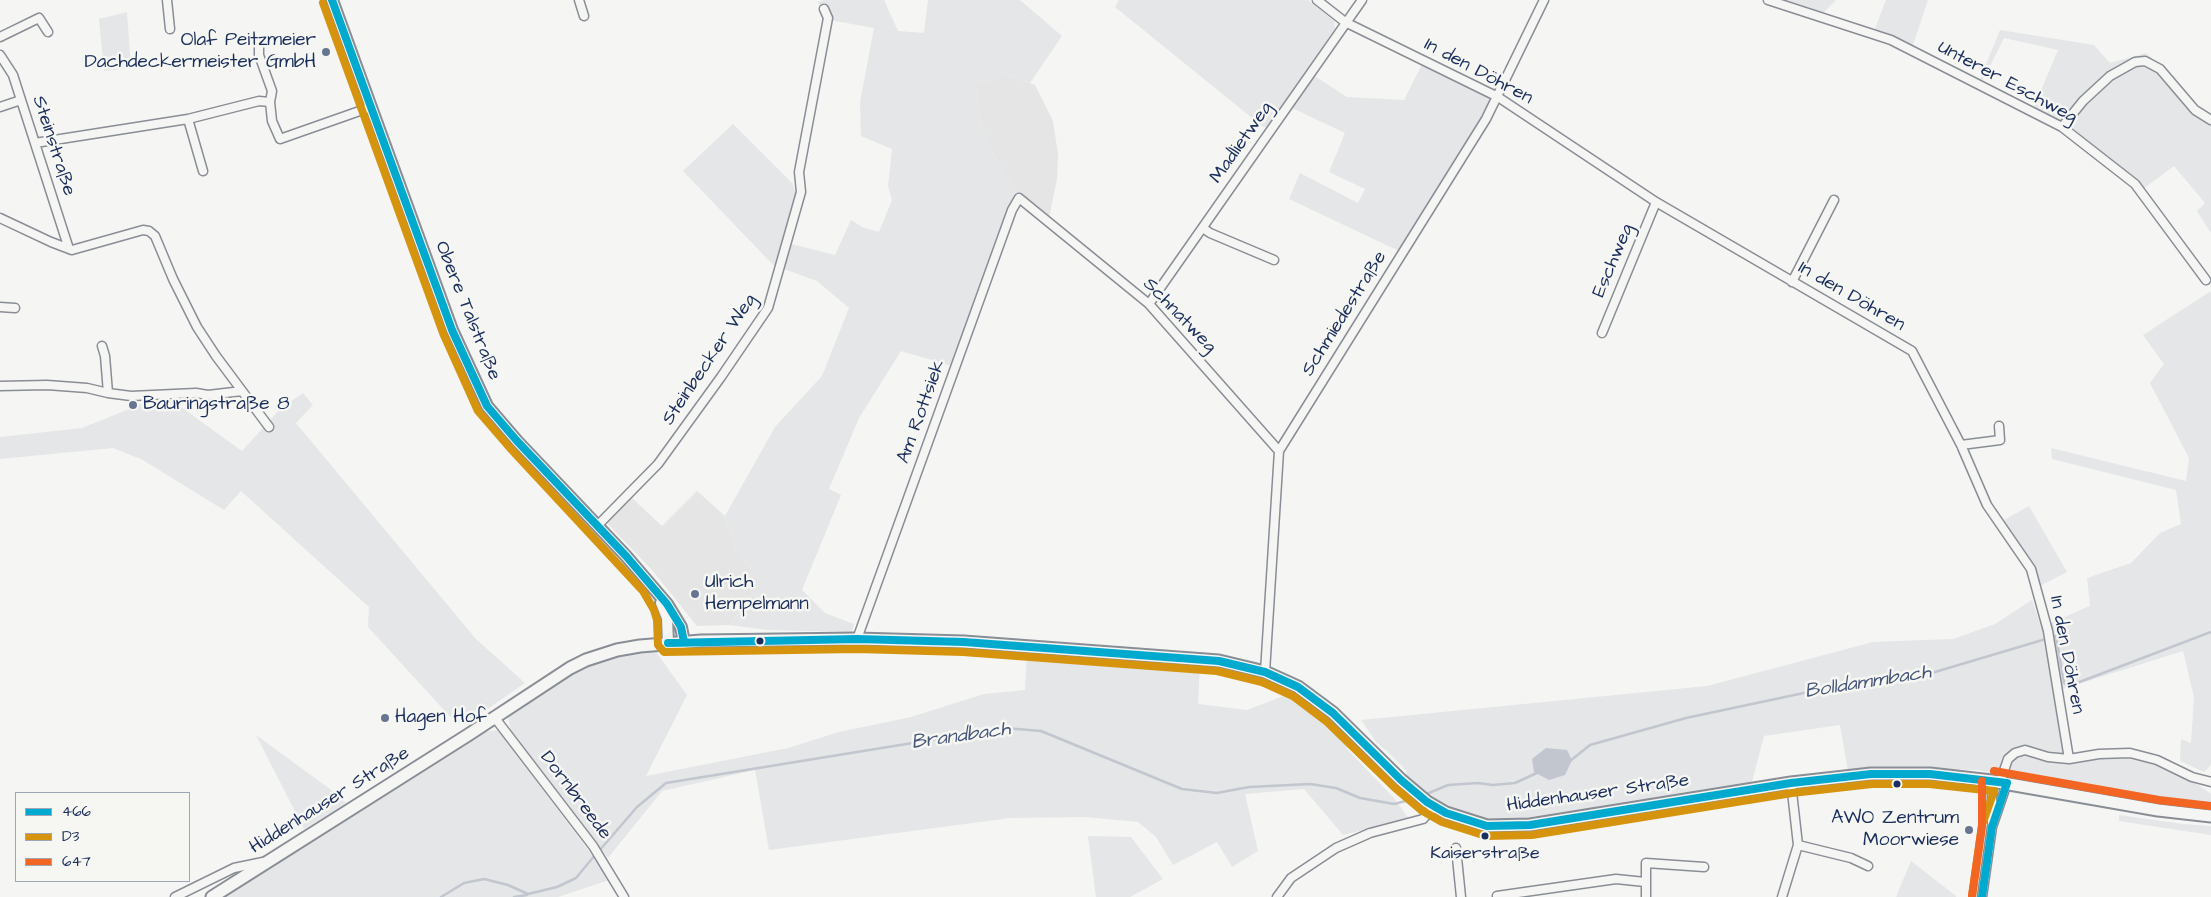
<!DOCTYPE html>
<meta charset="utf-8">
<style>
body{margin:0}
#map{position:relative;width:2211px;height:897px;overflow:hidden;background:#f5f5f3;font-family:"Architects Daughter",sans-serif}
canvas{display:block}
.legend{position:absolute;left:15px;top:792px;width:175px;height:90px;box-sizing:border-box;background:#f6f6f2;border:1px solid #9ea6b7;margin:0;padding:6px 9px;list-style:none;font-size:15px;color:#1b2f5e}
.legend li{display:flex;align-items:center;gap:10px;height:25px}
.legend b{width:25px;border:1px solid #9ea6b7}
</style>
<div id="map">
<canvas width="2211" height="897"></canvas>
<ul class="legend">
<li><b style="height:6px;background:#00a9ce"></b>466</li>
<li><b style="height:6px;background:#d6940e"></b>D3</li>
<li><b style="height:6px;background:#f26522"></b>647</li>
</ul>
</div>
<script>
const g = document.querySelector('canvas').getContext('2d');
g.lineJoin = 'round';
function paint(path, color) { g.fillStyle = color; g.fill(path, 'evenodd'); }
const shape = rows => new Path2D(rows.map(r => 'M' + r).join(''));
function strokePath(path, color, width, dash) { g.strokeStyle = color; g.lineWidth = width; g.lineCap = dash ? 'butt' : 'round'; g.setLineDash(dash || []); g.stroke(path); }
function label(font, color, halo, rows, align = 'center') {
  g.font = font + ' "Architects Daughter",sans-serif'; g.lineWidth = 5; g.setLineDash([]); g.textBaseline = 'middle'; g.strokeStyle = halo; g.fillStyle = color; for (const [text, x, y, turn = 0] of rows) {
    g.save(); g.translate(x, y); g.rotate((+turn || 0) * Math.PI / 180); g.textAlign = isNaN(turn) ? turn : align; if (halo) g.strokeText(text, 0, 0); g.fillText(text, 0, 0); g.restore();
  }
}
paint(shape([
 [1005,74,1035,85,1053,121,1058,154,1057,179,1049,218,1017,193,989,147,981,124,975,85],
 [697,491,725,516,737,552,760,581,746,604,729,625,697,626,652,570,606,522,631,497,662,526]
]), '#e5e5e6');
paint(shape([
 [824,0,884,0,898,31,924,33,928,0,1020,0,1062,36,1030,83,1005,74,975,85,981,124,989,147,1017,193,952,366,901,351,859,418,829,489,841,495,802,590,825,613,854,624,852,632,768,630,729,625,746,604,760,581,737,552,725,516,775,427,822,376,849,308,817,281,784,269,776,268,683,171,733,124,793,184,796,195,787,239,791,244,835,255,851,220,862,227,879,232,892,200,888,186,892,149,861,136,860,102,874,28,824,19,818,2],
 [1119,0,1308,0,1334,21,1335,28,1269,128,1262,126,1115,7],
 [1775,0,1836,0,1821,15],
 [1886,0,1928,0,1912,48,1874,31],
 [127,12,131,68,104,71,99,19],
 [2000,30,2094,45,2110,63,2146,53,2176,78,2170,85,2211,122,2211,231,2210,232,2197,211,2205,203,2174,166,2143,189,2070,126,2034,107,2058,50,2004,38,1983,80,1980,79],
 [1422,64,1489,96,1492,102,1399,251,1289,199,1300,173,1358,203,1365,189,1329,172,1345,133,1290,107,1313,75,1347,97,1404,100],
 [2211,291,2211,765,2204,772,2180,761,2181,739,2191,743,2194,697,2183,651,2053,692,2065,764,2100,758,2135,759,2167,769,2196,783,2211,794,2211,809,2182,808,2119,798,2047,782,1978,770,1898,768,1848,771,1840,725,1764,736,1751,785,1528,820,1500,822,1462,813,1431,796,1408,778,1406,770,1387,751,1376,742,1361,720,1707,686,1873,642,1953,639,1995,624,2032,600,2041,627,2090,606,2087,578,2131,563,2160,533,2181,524,2176,490,2052,459,2051,448,2186,481,2189,458,2150,383,2164,364,2143,335],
 [303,393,313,405,296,423,476,639,525,683,466,724,455,722,368,627,369,607,241,491,224,510,141,459,113,448,0,459,0,437,82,428,144,403,181,407,242,451,280,409],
 [2029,506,2067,572,2040,586,2004,520],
 [654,649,687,695,646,776,788,748,839,732,911,717,984,694,1025,690,1027,654,1200,666,1198,704,1247,710,1294,692,1334,724,1352,744,1346,748,1394,798,1409,819,1343,835,1304,789,1245,794,1258,851,1232,867,1217,842,1173,865,1156,837,1138,822,1085,817,1010,818,769,850,755,770,662,791,608,858,511,731,508,718,514,711,578,669,593,662,621,654],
 [498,730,588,850,609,880,558,897,219,897,482,732],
 [256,735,338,795,346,803,304,829],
 [2119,815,2183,824,2211,826,2211,835,2119,821],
 [1088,836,1131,837,1163,879,1130,897,1096,897],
 [1911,861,1956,896,1956,897,1896,897]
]), '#e4e6e7');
paint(shape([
 [1546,748,1567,750,1572,760,1565,775,1549,780,1534,772,1532,759]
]), '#c1c6cf');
strokePath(shape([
 [1570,761,1590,745,1686,718,1832,687,1908,680,2056,636,2064,683,2069,686,2211,632],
 [1424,795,1448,785,1478,783,1493,785,1515,783,1539,772],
 [599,851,637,807,666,783,1005,728,1041,731,1182,789,1217,793,1249,787,1310,784,1336,788,1360,798,1394,804,1417,798],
 [441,897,464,883,484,879,508,885,528,894,557,887,576,878,595,855],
 [514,897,527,895]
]), '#c1c6cf', 2.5);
const minor = shape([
 [167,0,170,29],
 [579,0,584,16],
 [1317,0,1345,22,1498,97,1656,202,1912,351,1961,445,1987,505,2031,569,2048,631,2069,759,2048,757,2025,750,2015,753,2008,759,2000,782],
 [1768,0,1891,40,2062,127,2135,184,2206,280],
 [0,37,39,18,48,32],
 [259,43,259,55,272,91,270,102,272,121,280,139,371,107],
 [0,55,13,75,69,249],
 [0,107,21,100],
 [188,119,203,171],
 [2062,127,2083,101,2110,76,2135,62,2145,61,2160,69,2195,110,2211,120],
 [35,143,188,119,259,101,270,102],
 [0,218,51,242,72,250,143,230,149,231,155,236,173,279,197,327,216,356,269,427],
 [1203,228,1210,233,1274,260],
 [1792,282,1834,200],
 [1149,304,1362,0],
 [0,307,15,308],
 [1602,333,1656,202],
 [102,346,105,356,108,393],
 [0,386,47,385,87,388,108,393,131,396,196,393,208,395,242,391],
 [1961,445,2000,440,1999,426],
 [598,525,658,464,721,377,768,308,801,192,799,172,828,18,824,9],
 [857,639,1012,210,1019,198,1149,304,1279,451],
 [1265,672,1279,451,1486,119,1544,0],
 [495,718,593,846,624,897],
 [2069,759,2099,754,2130,753,2157,760,2192,777,2211,782],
 [1992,781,1992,822],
 [1798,845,1851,858,1868,866],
 [1456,848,1461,897],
 [1497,896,1616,879,1645,882],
 [175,897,234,868,263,862],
 [1277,897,1291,878,1336,848,1370,833,1423,819,1434,807],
 [1646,897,1646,863,1704,867],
 [1782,897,1798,845,1791,783],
 [1982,897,1992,827,2007,783]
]);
const tertiary = shape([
 [332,0,452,330,487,406,517,441,626,556,667,604,681,627,684,642],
 [661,603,667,618,668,643]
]);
const secondary = shape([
 [212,897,468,735,570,668,586,660,617,650,640,646,701,641,857,639,964,642,1219,661,1265,672,1298,687,1333,713,1401,780,1427,802,1446,813,1487,826,1530,825,1791,783,1871,774,1930,774,1992,781,2158,810,2211,816]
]);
strokePath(minor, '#898d95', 11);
strokePath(tertiary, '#898d95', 14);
strokePath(secondary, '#898d95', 15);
strokePath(minor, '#f5f5f3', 8);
strokePath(tertiary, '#f5f5f3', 10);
strokePath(secondary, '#f5f5f3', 11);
strokePath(shape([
 [332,0,452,330,487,406,517,441,626,556,667,604,681,627,684,642],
 [668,643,857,639,964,642,1219,661,1265,672,1298,687,1333,713,1401,780,1427,802,1446,813,1487,826,1530,825,1791,783,1871,774,1930,774,2007,783,1992,827,1982,897]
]), '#00a9ce', 8);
strokePath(shape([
 [323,3,443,333,478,411,510,448,643,591,654,610,657,620,658,645,664,652,857,649,963,652,1217,671,1262,682,1293,696,1326,721,1394,787,1421,810,1442,822,1486,836,1532,835,1792,793,1872,784,1929,784,1994,791,1982,825,1972,896]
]), '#d6940e', 8);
strokePath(shape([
 [1994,771,2159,800,2211,806],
 [1972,896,1982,826,1982,781]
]), '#f26522', 8);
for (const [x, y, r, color] of [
 [326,52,5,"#677492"],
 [133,405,5,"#677492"],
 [695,594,5,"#677492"],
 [760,641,4.5,"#1b2f5e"],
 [385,718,5,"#677492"],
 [1897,784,4.5,"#1b2f5e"],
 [1969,830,5,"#677492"],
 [1485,836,4.5,"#1b2f5e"]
]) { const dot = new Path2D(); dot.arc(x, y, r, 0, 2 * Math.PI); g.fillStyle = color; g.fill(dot); strokePath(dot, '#f6f6f2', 2); }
label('18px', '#1b2f5e', '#f6f6f2', [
 ["Kaiserstraße",1485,854]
]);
label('19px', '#1b2f5e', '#f6f6f2', [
 ["Olaf Peitzmeier",316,41,"right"],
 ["Dachdeckermeister GmbH",316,63,"right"],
 ["Bauringstraße 8",143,405],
 ["Ulrich",705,583],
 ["Hempelmann",705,605],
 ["Hagen Hof",395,718],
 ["AWO Zentrum",1959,819,"right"],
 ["Moorwiese",1959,841,"right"]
], 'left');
label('19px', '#1b2f5e', '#f6f6f2', [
 ["In den Döhren",1478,72,28],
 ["Unterer Eschweg",2007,83,28],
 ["Madlietweg",1242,143,-55],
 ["Steinstraße",53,146,72],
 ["Eschweg",1614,261,-67],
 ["In den Döhren",1851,297,30],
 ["Obere Talstraße",467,311,68],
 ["Schmiedestraße",1345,314,-58],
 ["Schnatweg",1179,316,46],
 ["Steinbecker Weg",710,360,-56],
 ["Am Rottsiek",922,412,-70],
 ["In den Döhren",2066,655,79],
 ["Hiddenhauser Straße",1598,794,-8],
 ["Dornbreede",575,796,53],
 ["Hiddenhauser Straße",330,801,-32]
]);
label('italic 20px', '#46567b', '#f6f6f2', [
 ["Bolldammbach",1868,683,-9],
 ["Brandbach",961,737,-8]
]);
</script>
